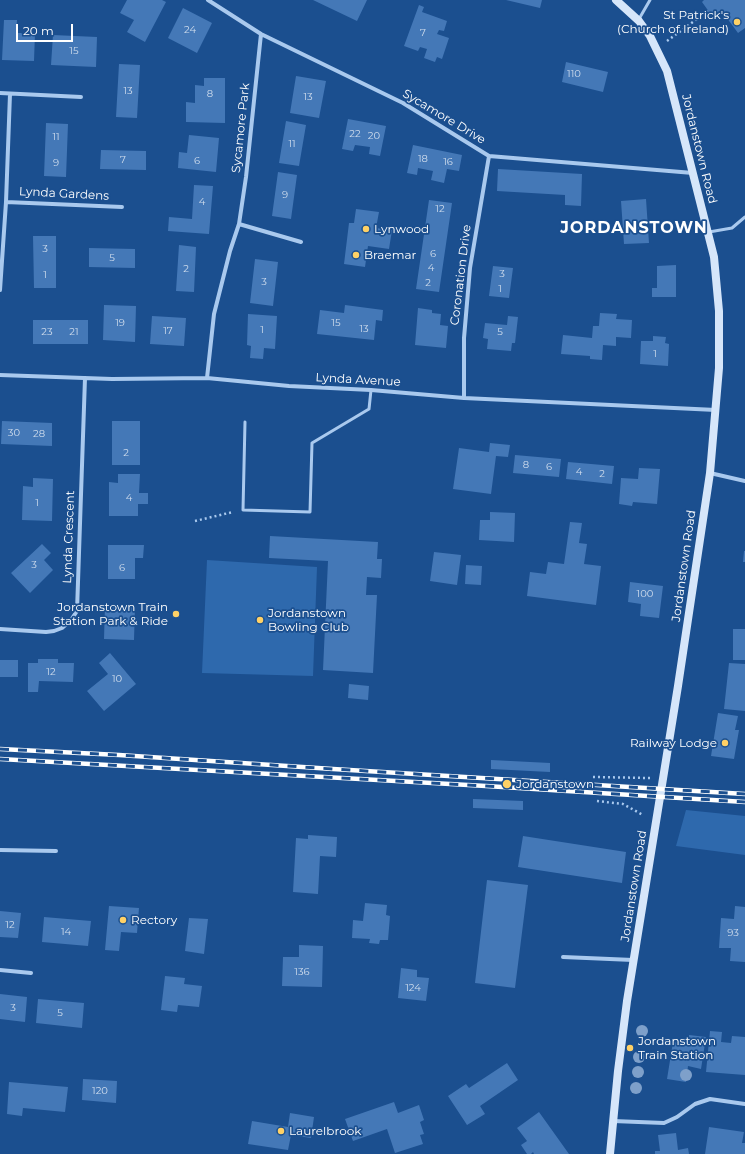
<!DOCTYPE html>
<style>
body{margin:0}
#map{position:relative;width:745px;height:1154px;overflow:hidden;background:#1b4f8f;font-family:Montserrat,sans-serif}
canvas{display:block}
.scale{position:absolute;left:16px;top:24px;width:57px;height:18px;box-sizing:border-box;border:2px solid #fff;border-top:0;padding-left:5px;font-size:12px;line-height:14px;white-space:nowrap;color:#fff;-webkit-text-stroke:3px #1b4f8f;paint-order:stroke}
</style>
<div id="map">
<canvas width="745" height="1154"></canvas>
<div class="scale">20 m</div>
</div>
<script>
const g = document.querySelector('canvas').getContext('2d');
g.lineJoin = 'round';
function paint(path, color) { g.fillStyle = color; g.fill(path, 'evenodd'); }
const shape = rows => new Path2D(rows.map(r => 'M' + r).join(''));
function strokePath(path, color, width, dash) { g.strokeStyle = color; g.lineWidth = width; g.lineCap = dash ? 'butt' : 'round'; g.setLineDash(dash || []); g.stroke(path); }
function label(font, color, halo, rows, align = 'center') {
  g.font = font + ' Montserrat,sans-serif'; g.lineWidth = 3.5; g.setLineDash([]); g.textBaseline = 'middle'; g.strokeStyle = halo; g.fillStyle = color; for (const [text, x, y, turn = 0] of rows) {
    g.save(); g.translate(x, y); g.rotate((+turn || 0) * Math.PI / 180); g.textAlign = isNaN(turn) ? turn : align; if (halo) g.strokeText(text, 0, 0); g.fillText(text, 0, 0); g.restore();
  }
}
paint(shape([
 [207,560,317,567,313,676,202,673],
 [686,810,745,816,745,855,676,846]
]), '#2e69ad');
paint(shape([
 [127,0,162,0,166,2,145,42,127,32,134,20,120,13],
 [313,0,367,0,357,21],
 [506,0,542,0,540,8],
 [704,0,745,0,745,28,738,33,721,10,712,16,702,2],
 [419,5,424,7,422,12,447,21,444,31,439,30,437,34,449,38,442,59,437,57,435,62,424,58,427,49,420,47,418,51,404,46],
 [183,8,212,23,197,53,168,38],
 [4,20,17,20,16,33,35,33,34,61,2,60],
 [53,35,97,37,96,67,51,65],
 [566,62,608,72,603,92,562,82],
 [119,64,140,65,137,118,116,117],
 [296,76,326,81,319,118,290,113],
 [204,78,225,78,225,123,186,122,186,102,195,103,195,85,204,86],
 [348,119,386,126,380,156,369,154,370,147,355,145,353,151,342,149],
 [286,121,306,125,299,166,279,163],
 [46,123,68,124,66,177,44,176],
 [189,135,219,138,216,172,178,168,179,152,187,153],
 [413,145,462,155,459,171,447,169,444,183,431,180,433,171,418,168,417,175,407,173],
 [101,150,146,151,146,170,100,169],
 [498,169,582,174,581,206,565,205,565,195,497,191],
 [278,172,297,175,291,219,272,216],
 [194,185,213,186,209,234,168,231,169,217,192,219],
 [646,199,649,243,624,244,621,201],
 [429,200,452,203,439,292,416,289],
 [356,209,379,212,376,228,392,230,389,249,368,246,365,267,344,264,349,223,354,223],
 [33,236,56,236,56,288,34,288],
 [179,245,196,247,194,292,176,291],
 [89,248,135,249,135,268,89,267],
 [255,259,278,262,273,306,250,303],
 [676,265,676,297,652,297,652,288,657,288,657,266],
 [493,266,513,268,509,298,489,296],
 [104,305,136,306,135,342,103,340],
 [345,305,383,310,382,321,376,320,374,340,317,334,320,310,344,313],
 [418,308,432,310,432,313,441,314,440,325,448,326,446,348,415,345],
 [600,313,617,314,616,319,632,320,631,338,616,337,616,346,603,345,602,360,590,359,590,356,561,354,563,335,592,338,593,326,599,326],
 [248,314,277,316,275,349,264,348,263,359,250,358,251,346,247,345],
 [152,316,186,318,184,346,150,344],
 [508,316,518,317,515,343,512,343,511,351,487,349,488,339,483,338,485,323,507,325],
 [33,320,88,320,88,344,33,344],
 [653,336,666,337,665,343,669,344,668,366,640,364,641,341,653,341],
 [2,421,52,423,52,446,1,444],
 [112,421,140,421,140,465,112,465],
 [490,443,510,445,508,457,496,456,491,494,453,489,459,448,489,452],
 [515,455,561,459,559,477,513,473],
 [568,462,614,466,612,484,566,479],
 [639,468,660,469,657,504,633,502,632,506,619,504,621,478,638,479],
 [118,474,140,474,139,493,148,493,148,504,138,504,138,516,109,516,109,482,118,483],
 [33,478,53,479,52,521,22,520,23,486,33,487],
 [490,512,515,513,514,542,479,540,480,520,490,520],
 [570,522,582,523,579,543,587,544,584,564,601,566,596,605,527,596,530,572,546,574,548,562,564,564],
 [270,536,378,542,377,559,382,559,381,578,367,577,366,595,377,595,373,673,323,670,328,561,269,558],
 [42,544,51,553,44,560,53,570,30,593,11,573],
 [108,545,144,545,143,558,135,558,135,579,108,579],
 [744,551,745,551,745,562,743,562],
 [434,552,461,555,457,585,430,581],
 [466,565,482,566,481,585,465,584],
 [630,582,663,586,659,618,640,616,641,604,628,602],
 [105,605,135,606,134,640,104,639],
 [733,629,745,629,745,660,733,660],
 [110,653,136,684,104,711,87,691,108,674,99,663],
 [38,659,58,659,58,663,74,663,73,682,39,681,38,692,28,692,28,663,38,663],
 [0,660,18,660,18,677,0,677],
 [729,663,745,664,745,711,724,709],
 [349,684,369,686,368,700,348,698],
 [718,713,738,716,735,730,739,730,734,759,711,756],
 [491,760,550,763,550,772,491,769],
 [473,799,523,801,523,810,473,808],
 [308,835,337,837,336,857,320,856,318,894,293,892,296,838,308,839],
 [523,836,626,852,622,883,518,867],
 [487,880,528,885,515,988,475,983],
 [365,903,387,905,386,915,390,916,388,940,380,940,379,944,369,943,370,939,352,938,353,920,363,921],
 [109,906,139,908,137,933,121,932,119,951,105,950],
 [735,906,745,907,745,962,730,961,731,948,719,948,721,918,734,919],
 [0,911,21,913,18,938,0,937],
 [44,917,91,921,88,946,42,942],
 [189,918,208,919,204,954,185,951],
 [299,945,323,946,322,987,282,986,283,957,299,957],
 [401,968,417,970,417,977,429,978,426,1001,398,998],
 [165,976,185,978,184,984,202,986,199,1007,178,1005,177,1012,161,1010],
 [0,994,27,997,25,1022,0,1019],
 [38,999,84,1003,82,1028,36,1023],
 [710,1031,722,1032,721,1042,731,1043,732,1036,745,1037,745,1075,706,1072],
 [689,1035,706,1037,701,1069,688,1066,686,1082,667,1079,673,1042,688,1044],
 [507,1063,518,1080,480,1106,485,1114,467,1125,448,1096,466,1084,469,1088],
 [83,1079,117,1081,116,1103,82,1100],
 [9,1082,68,1087,65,1112,23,1108,22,1116,7,1114],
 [394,1102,398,1113,419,1105,424,1120,420,1122,424,1134,420,1135,423,1144,395,1153,387,1129,353,1141,345,1119],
 [539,1112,569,1154,534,1154,533,1152,531,1154,527,1154,521,1145,527,1141,517,1128],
 [290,1113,314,1117,311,1138,291,1135,288,1150,248,1144,252,1121,288,1127],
 [709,1127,744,1132,742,1143,745,1143,745,1154,705,1154],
 [676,1133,678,1150,688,1148,689,1154,655,1154,655,1151,660,1151,658,1135]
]), '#4478b7');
strokePath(shape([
 [667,41,708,11],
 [195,521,233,512],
 [593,777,650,778],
 [597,801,623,804,643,815]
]), '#a9c9ee', 2.5, [2, 3]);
strokePath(shape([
 [639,19,650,0],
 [709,232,732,228,745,217],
 [245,422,243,510,310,512,312,443,369,409,371,390]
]), '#a9c9ee', 3);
strokePath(shape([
 [208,0,261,34,403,103,489,156,693,173],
 [0,93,81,97],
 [6,202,122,207],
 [239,224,301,242],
 [0,290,6,202,10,94],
 [0,375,112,379,207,378,289,386,371,390,464,398,716,410],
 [207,378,214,314,230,251,239,224,246,177,261,34],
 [464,398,464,338,470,268,489,156],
 [710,473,745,481],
 [0,629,46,632,54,631,62,628,71,620,77,611,85,378],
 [0,850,56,851],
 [563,957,633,960],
 [0,970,31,973],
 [613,1121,664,1123,677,1117,695,1104,710,1099,745,1104]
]), '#a9c9ee', 4);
strokePath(shape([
 [610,1154,618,1071,627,1001,678,686,710,473,719,368,719,311,714,257,667,71,650,36,639,21,616,0]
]), '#d6e6fa', 8);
const rail = shape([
 [0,749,119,755,333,769,745,794],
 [0,759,486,786,745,802]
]);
strokePath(rail, '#fff', 4.5);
strokePath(rail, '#1b4f8f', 3, [9]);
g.fillStyle = '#7ea0ca';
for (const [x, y] of [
 [642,1031],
 [639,1057],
 [638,1072],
 [686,1075],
 [636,1088]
]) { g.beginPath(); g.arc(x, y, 6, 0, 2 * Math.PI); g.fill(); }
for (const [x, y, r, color] of [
 [737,22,4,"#ffd166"],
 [366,229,4,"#ffd166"],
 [356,255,4,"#ffd166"],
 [176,614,4,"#ffd166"],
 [260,620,4,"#ffd166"],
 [725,743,4,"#ffd166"],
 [507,784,5,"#ffd166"],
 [123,920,4,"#ffd166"],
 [630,1048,4,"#ffd166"],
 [281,1131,4,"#ffd166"]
]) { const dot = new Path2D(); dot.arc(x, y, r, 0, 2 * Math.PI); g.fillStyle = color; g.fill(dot); strokePath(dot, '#1b4f8f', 1.5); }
label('10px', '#d0dded', null, [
 ["24",190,30],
 ["7",423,33],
 ["15",74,51],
 ["110",574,74],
 ["13",128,91],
 ["8",210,94],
 ["13",308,97],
 ["22",355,134],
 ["20",374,136],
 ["11",56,137],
 ["11",292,144],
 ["18",423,159],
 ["7",123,160],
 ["6",197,161],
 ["16",448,162],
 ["9",56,163],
 ["9",285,195],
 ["4",202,202],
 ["12",440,209],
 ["3",45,249],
 ["6",433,254],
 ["5",112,258],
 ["4",431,268],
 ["2",186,269],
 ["3",502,274],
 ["1",45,275],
 ["3",264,282],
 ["2",428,283],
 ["1",500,289],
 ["19",120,323],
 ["15",336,323],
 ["13",364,329],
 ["1",262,330],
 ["17",168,331],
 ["23",47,332],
 ["21",74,332],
 ["5",500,332],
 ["1",655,354],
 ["30",14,433],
 ["28",39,434],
 ["2",126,453],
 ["8",526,465],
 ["6",549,467],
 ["4",579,472],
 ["2",602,474],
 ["4",129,498],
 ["1",37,503],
 ["3",34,565],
 ["6",122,568],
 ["100",645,594],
 ["12",51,672],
 ["10",117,679],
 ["12",10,925],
 ["14",66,932],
 ["93",733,933],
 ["136",302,972],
 ["124",413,988],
 ["3",13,1008],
 ["5",60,1013],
 ["120",100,1091]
]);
label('12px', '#fff', '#1b4f8f', [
 ["St Patrick's",729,15,"right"],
 ["(Church of Ireland)",729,29,"right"],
 ["Lynwood",374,229],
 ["Braemar",364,255],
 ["Jordanstown Train",168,607,"right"],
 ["Station Park & Ride",168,621,"right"],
 ["Jordanstown",268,613],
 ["Bowling Club",268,627],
 ["Railway Lodge",717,743,"right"],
 ["Jordanstown",516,784],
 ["Rectory",131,920],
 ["Jordanstown",638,1041],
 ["Train Station",638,1055],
 ["Laurelbrook",289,1131]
], 'left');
label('12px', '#fff', '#1b4f8f', [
 ["Sycamore Drive",444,117,31],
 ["Sycamore Park",241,128,-84],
 ["Jordanstown Road",699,149,76],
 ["Lynda Gardens",64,194,3],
 ["Coronation Drive",461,275,-83],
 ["Lynda Avenue",358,380,3],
 ["Lynda Crescent",69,537,-88],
 ["Jordanstown Road",684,566,-82],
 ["Jordanstown Road",634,886,-81]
]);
g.letterSpacing = '1px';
label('bold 16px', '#fff', '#1b4f8f', [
 ["JORDANSTOWN",634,228]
]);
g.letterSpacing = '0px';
</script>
